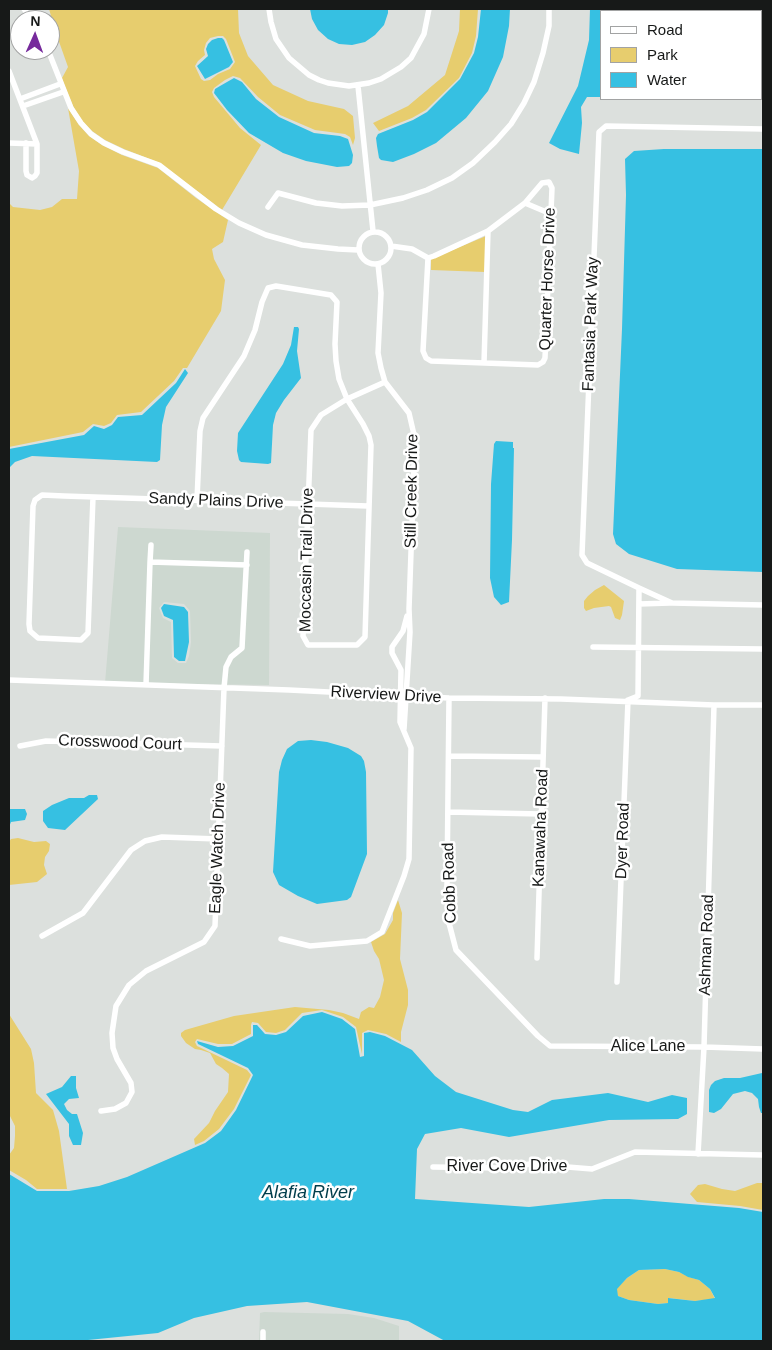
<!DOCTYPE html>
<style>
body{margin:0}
#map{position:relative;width:772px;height:1350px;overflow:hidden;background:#dce0dd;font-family:Helvetica,sans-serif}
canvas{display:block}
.frame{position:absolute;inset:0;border:10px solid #171918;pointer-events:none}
.legend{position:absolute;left:600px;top:10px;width:162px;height:90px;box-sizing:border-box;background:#fff;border:1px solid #a2a3a3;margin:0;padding:6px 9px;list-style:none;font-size:15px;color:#171918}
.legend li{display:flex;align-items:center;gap:10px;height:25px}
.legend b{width:25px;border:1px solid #a2a3a3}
.north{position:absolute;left:10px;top:10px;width:50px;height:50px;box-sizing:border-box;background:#fff;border:1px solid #a2a3a3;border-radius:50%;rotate:2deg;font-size:14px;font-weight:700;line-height:20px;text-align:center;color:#171918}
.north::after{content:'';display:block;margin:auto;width:18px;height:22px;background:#762a9c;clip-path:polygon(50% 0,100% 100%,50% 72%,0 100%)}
</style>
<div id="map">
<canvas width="772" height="1350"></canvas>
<div class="frame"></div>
<ul class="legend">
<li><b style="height:6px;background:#fff"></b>Road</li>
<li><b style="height:14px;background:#e7cd6e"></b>Park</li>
<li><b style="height:14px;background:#36c0e2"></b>Water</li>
</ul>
<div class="north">N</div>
</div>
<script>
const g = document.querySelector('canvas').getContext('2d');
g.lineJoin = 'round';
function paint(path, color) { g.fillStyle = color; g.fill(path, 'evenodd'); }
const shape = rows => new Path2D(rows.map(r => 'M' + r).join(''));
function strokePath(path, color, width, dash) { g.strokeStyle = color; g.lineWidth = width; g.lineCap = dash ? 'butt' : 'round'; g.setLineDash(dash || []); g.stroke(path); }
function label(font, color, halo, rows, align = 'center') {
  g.font = font + ' Helvetica,sans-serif'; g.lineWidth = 5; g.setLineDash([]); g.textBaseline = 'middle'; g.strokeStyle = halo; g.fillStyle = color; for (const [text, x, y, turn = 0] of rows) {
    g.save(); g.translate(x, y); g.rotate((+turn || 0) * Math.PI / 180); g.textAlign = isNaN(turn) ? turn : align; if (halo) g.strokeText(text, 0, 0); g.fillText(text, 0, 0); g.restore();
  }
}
paint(shape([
 [118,527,270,533,269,685,105,683],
 [164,602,184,604,190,611,191,642,189,656,186,663,178,663,172,658,171,622,163,618,159,608],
 [264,1312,348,1314,374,1318,399,1326,399,1341,265,1341,265,1329,261,1329,260,1341,259,1341,260,1313]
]), '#cdd8d0');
paint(shape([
 [49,9,238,9,239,33,248,56,273,85,308,101,344,109,353,116,355,138,353,145,350,137,345,134,315,130,280,115,258,97,240,78,233,76,225,80,214,88,212,92,214,97,240,128,261,145,222,210,160,163,124,149,105,140,92,131,82,121,73,106,64,84,62,78,68,67,57,36],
 [218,36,223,36,226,39,235,62,230,69,218,74,210,80,204,81,201,79,195,66,198,61,205,55,204,50,206,43,210,38],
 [460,9,478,9,476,36,472,53,459,78,426,110,412,118,379,131,373,123,408,106,445,75,459,31],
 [68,108,79,125,89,136,102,145,122,155,158,168,196,198,228,220,223,242,212,249,214,259,225,280,221,311,187,368,183,368,174,381,141,412,117,415,111,423,104,426,93,424,83,432,9,447,9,203,13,207,40,210,52,207,62,199,77,199,79,171],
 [486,236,485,272,431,270,431,259],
 [604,585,624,601,622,615,620,620,615,618,611,607,609,606,594,608,586,611,584,608,584,601,588,596,595,590],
 [18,838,34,842,46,841,50,844,49,851,45,857,44,865,47,874,37,882,9,885,9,842,11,839],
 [398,900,402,913,400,959,408,990,408,1005,401,1032,401,1042,386,1034,368,1030,362,1033,362,1054,356,1027,343,1017,322,1010,302,1013,285,1030,276,1033,266,1032,258,1023,252,1022,251,1025,251,1034,232,1044,218,1044,197,1039,195,1042,197,1046,247,1070,251,1075,234,1109,219,1129,204,1141,195,1145,194,1139,209,1123,215,1111,228,1092,229,1074,222,1068,216,1064,210,1053,201,1050,195,1049,186,1043,181,1036,181,1033,185,1030,234,1016,295,1007,329,1010,343,1013,359,1019,361,1012,369,1007,374,1008,380,997,384,980,379,959,374,951,371,942,385,934,393,920,393,913],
 [9,1014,31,1049,34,1063,36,1093,53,1110,59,1131,67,1189,37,1189,26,1180,9,1170,9,1155,14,1148,15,1136,15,1126,9,1114],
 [757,1183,763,1183,763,1210,740,1206,697,1202,690,1194,698,1185,705,1184,722,1189,735,1191],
 [665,1269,679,1272,689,1277,699,1280,710,1289,715,1299,695,1301,669,1298,668,1303,658,1304,629,1300,618,1296,616,1289,627,1278,639,1270]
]), '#e7cd6e');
paint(shape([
 [310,9,388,9,388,13,384,25,375,35,365,42,352,45,339,44,328,39,318,30,312,19],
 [481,9,510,9,509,26,503,57,488,91,466,118,436,143,414,154,393,162,381,160,379,158,377,146,376,138,378,134,413,120,427,112,460,79,474,53,478,37],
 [590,9,625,9,624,11,601,11,601,97,587,97,581,107,582,123,579,154,560,149,549,143,578,86,589,40],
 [218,38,222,38,224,40,233,62,229,67,205,79,197,66,208,56,206,49,208,44,212,40],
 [234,78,242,82,256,99,279,117,314,133,340,136,348,139,353,155,352,163,349,166,337,167,306,161,283,153,249,133,227,110,214,93,215,89,220,86],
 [664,149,763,149,763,572,677,569,629,554,616,544,613,534,622,329,626,195,625,159,634,151],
 [294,327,298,327,299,329,297,351,301,378,284,400,276,413,273,425,271,463,268,464,241,462,239,460,237,451,238,433,283,364,291,345],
 [185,369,188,373,166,407,162,425,160,460,157,462,32,456,15,462,9,468,9,449,84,435,94,426,104,429,112,425,118,417,142,415,176,383],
 [496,441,513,442,513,448,514,448,512,540,509,602,501,605,494,597,490,578,491,484,494,444],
 [164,604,184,607,188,612,189,642,185,661,179,661,174,657,173,620,164,616,161,608],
 [311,740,327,742,348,748,361,756,364,761,366,772,367,854,351,897,347,900,317,904,298,896,279,885,273,872,279,772,282,760,287,749,298,741],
 [89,795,97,795,98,799,65,830,48,828,43,821,43,811,52,805,69,798,84,798],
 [9,809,25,809,27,814,25,820,11,822,9,827],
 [322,1012,342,1019,355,1029,360,1057,364,1056,364,1033,370,1032,385,1036,412,1050,435,1076,456,1092,513,1110,528,1112,552,1100,608,1093,648,1102,672,1095,687,1098,687,1114,678,1119,609,1120,509,1137,461,1128,425,1134,417,1149,415,1199,529,1207,604,1199,629,1199,739,1208,763,1212,763,1341,445,1341,408,1321,307,1302,247,1306,194,1318,158,1333,78,1341,9,1341,9,1174,37,1191,69,1191,99,1186,127,1177,205,1143,221,1131,236,1110,253,1075,248,1068,198,1044,197,1041,218,1047,233,1046,253,1036,253,1025,257,1025,265,1034,276,1035,286,1032,303,1016],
 [665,1269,679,1272,688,1277,699,1280,710,1289,715,1298,695,1301,668,1298,668,1303,658,1304,629,1300,618,1296,617,1289,627,1278,639,1270],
 [762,1073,763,1074,763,1113,761,1113,759,1107,758,1099,752,1093,745,1091,733,1094,721,1109,714,1113,709,1112,709,1090,711,1085,715,1081,724,1078,740,1078],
 [71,1076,76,1076,76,1088,79,1098,69,1099,64,1104,67,1110,72,1114,77,1114,83,1133,81,1145,73,1145,69,1136,69,1124,46,1094,62,1087]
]), '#36c0e2');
strokePath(shape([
 [24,9,32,20],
 [269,9,271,22,276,39,289,58,309,75,319,80,328,83,349,86,369,83,381,79,401,67,411,58,424,34,429,9],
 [701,9,763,10],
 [664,11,664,9],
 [48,50,71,108,81,123,91,134,104,143,123,152,159,165,216,209,239,223,266,235,302,245,338,249,358,250],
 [9,71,37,144,37,173,35,176,32,178,27,175,26,171,26,143],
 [761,78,763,78],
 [358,86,373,231],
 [20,99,60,84],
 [23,106,63,92],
 [9,143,37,144],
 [525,203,551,214],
 [268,207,278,193,316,203,342,206,370,205,403,198,427,190,452,178,473,163,495,142,511,124,524,103,534,82,543,53,549,26,549,9],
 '359 248a16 16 0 1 1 32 0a16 16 0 1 1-32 0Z',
 [391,246,412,249,428,258,434,256,488,231,525,203,542,183,549,182,552,188,545,358,543,362,538,365,431,361,426,358,423,351,428,258],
 [378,264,381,293,378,353,381,368,385,382,409,413,415,439,409,609,410,632,404,729],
 [484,363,488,231],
 [93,497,88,633,81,640,38,638,30,631,29,624,33,506,35,500,42,495,64,496,368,506],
 [197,500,200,431,203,418,244,356,255,330,262,302,268,288,276,286,331,295,337,302,335,344,336,361,339,379,347,399,363,424,369,436,371,445,365,637,357,645,308,645,303,636,311,430,321,415,347,399,385,382],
 [151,545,150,562,247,565],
 [639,588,672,603,763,605],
 [639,604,670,603],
 [593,647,763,649],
 [9,680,289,690,449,698,561,699,714,705,763,705],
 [146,685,150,562],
 [449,698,447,886,449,923,456,950,538,1036,550,1046,704,1047,763,1049],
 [628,700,638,696,639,588,587,563,582,555,599,132,606,126,763,129],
 [20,746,46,741,222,746],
 [449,756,543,757],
 [448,812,541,814],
 [42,936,83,913,131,850,145,841,162,837,218,839],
 [281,939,310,946,367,941,382,932,404,876,409,859,411,748,400,722,401,670,392,653,392,647,403,631,407,616],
 [537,958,545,698],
 [617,982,628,700],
 [101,1111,115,1109,126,1103,132,1092,131,1083,117,1059,113,1048,112,1033,116,1006,129,985,146,971,204,942,215,926,224,688,226,667,231,657,242,648,247,552],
 [698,1154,704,1047,714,705],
 [433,1167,498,1168,531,1164,592,1169,635,1152,763,1155],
 [263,1341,263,1332]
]), '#fff', 5.5);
label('16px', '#171918', '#fff', [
 ["Quarter Horse Drive",548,279,-88],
 ["Fantasia Park Way",591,324,-88],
 ["Still Creek Drive",412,491,-89],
 ["Sandy Plains Drive",216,501,2],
 ["Moccasin Trail Drive",307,560,-89],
 ["Riverview Drive",386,695,3],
 ["Crosswood Court",120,743,2],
 ["Kanawaha Road",541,828,-88],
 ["Dyer Road",623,841,-88],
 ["Eagle Watch Drive",218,848,-88],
 ["Cobb Road",450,883,-92],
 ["Ashman Road",707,945,-88],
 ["Alice Lane",648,1047],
 ["River Cove Drive",507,1167]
]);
label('italic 18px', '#003d4b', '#fff', [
 ["Alafia River",308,1193]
]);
</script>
